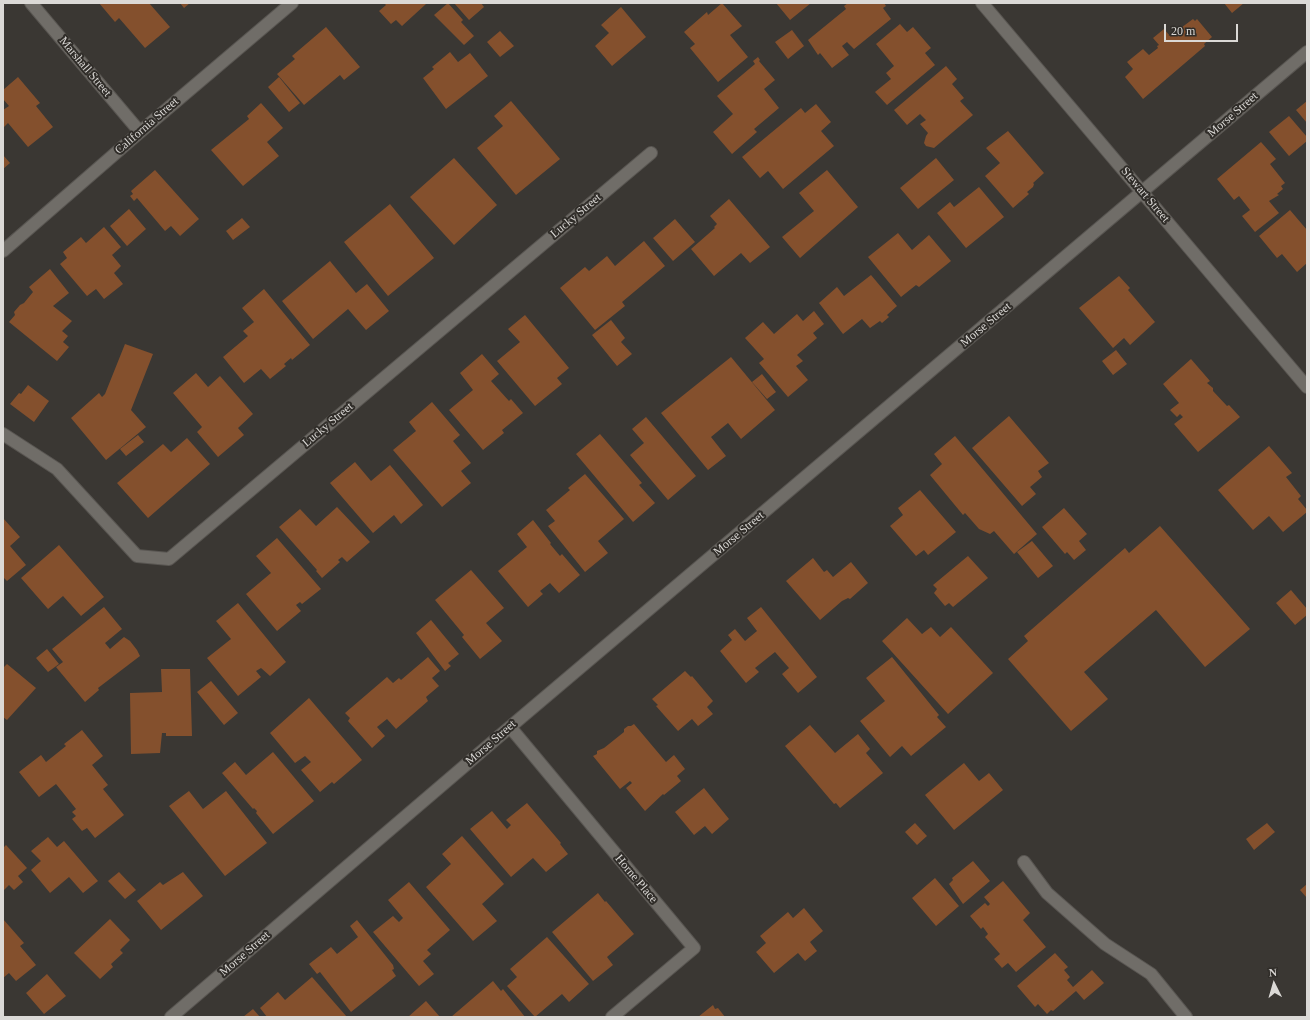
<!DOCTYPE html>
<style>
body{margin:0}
#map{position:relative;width:1310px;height:1020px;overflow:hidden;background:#3a3733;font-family:Georgia,serif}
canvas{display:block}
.frame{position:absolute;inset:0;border:4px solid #dbd9d6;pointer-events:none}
.north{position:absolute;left:1254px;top:964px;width:40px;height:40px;-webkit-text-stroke:3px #302d29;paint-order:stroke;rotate:355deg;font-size:11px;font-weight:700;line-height:16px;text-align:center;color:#dbd9d6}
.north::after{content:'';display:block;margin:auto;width:14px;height:18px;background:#dbd9d6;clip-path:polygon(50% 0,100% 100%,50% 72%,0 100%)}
.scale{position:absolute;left:1164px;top:24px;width:74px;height:18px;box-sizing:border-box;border:2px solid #dbd9d6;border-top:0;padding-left:5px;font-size:12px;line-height:14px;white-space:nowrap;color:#dbd9d6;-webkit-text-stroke:3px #302d29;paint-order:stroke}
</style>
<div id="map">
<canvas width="1310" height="1020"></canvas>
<div class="frame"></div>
<div class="north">N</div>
<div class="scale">20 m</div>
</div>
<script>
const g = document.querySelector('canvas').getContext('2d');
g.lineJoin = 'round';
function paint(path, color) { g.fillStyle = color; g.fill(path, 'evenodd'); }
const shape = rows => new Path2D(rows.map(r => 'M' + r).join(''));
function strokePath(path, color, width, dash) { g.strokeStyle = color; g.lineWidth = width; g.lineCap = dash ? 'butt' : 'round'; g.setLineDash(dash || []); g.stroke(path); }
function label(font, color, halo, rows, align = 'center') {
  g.font = font + ' Georgia,serif'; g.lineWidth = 4; g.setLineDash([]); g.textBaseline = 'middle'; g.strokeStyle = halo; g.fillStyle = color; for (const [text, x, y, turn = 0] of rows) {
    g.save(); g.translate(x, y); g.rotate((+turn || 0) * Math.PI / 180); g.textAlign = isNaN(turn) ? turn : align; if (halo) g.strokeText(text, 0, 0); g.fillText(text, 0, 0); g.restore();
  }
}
paint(shape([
 [99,3,149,3,170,27,145,48,119,18,115,22],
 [180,3,190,3,184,8],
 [384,3,425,3,426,4,402,26,396,20,391,24,379,11,386,5],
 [448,3,463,20,461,22,474,36,464,45,434,15],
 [454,3,481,3,484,7,469,20],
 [722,3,742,26,730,35,748,57,718,82,690,48,695,44,684,32,707,12,708,15],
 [776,3,811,3,790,20],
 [848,3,884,3,886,6,883,8,891,19,854,49,847,42,842,46,849,55,832,68,820,53,818,55,808,40,846,9,844,6],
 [1224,3,1244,3,1232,13],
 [621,7,646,37,612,66,595,46,609,33,601,25],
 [1193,19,1195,21,1197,19,1212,37,1204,44,1205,46,1143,99,1125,77,1133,69,1127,62,1143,49,1149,55,1158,48,1157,46,1159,45,1153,38,1164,29,1170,36],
 [900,24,907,32,913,27,931,48,925,53,935,65,887,105,875,92,891,79,886,73,894,66,876,44],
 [326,27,360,67,344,80,340,75,304,105,277,74,295,59,292,56],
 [792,30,804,46,788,59,775,42],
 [500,31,514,46,500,57,487,42],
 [450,52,458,62,470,53,488,76,446,109,423,78,434,69,432,67],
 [758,57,760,60,759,61,775,80,764,89,779,108,754,129,757,132,732,154,713,132,733,114,717,96,755,64,753,61],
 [946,66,957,79,952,84,964,98,960,101,973,115,934,148,926,146,924,143,926,136,928,133,920,124,926,120,920,114,907,125,894,110],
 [18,77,40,103,36,106,53,127,28,147,8,123,4,127,3,125,3,110,9,106,3,99,3,90],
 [279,77,300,103,289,112,268,87],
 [511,101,560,159,516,195,477,148,503,126,494,116],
 [1307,101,1307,123,1296,110],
 [261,103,283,128,267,142,279,156,243,186,211,150,249,119,247,116],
 [816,104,831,122,821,131,834,146,783,189,768,171,760,178,742,157,801,108,805,113],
 [1289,116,1307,137,1307,141,1289,156,1269,132],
 [1008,131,1044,173,1033,183,1034,184,1033,187,1027,192,1029,194,1013,208,985,176,1000,163,986,148],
 [1261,142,1276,159,1270,164,1285,183,1281,186,1283,189,1277,194,1279,195,1269,201,1279,213,1255,232,1242,216,1250,210,1239,196,1234,200,1217,179],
 [3,155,10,163,3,169],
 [454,158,497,205,454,245,410,197],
 [936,158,954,180,918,209,900,188],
 [155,170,199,219,180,236,171,226,165,231,137,198,134,201,130,196,133,194,131,191],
 [827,170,858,207,800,258,782,237,814,211,799,193],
 [979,187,1004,217,966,248,937,213,950,202,954,207],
 [729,199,770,247,750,263,741,253,714,276,691,249,715,228,714,227,717,224,710,216],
 [390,204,434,258,388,296,344,242],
 [129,209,146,229,127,246,110,226],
 [1290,210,1307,230,1307,263,1297,272,1282,254,1277,258,1259,236],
 [242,218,250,227,233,240,226,231],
 [675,219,695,242,673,261,653,238],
 [104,227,121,247,112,255,121,266,114,273,123,284,104,299,96,289,87,296,60,264,67,258,63,252,81,237,86,243],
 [898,233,912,250,929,235,951,261,919,287,916,285,901,297,868,257],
 [644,241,665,266,622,302,625,306,595,330,560,288,585,267,589,271,607,256,615,266],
 [330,261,356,293,367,284,389,311,366,330,348,309,313,339,282,301],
 [50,269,69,293,53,306,72,321,62,331,68,336,63,342,69,347,57,361,9,322,15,315,14,312,20,305,24,303,33,292,29,287],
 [871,275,897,306,887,315,889,317,882,323,880,321,870,328,862,319,843,334,819,303,837,287,844,296],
 [1119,276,1130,288,1128,290,1155,322,1130,345,1124,338,1113,348,1079,308],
 [264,289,310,345,292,360,291,358,284,364,286,366,270,379,261,369,244,383,223,357,248,336,243,331,254,322,242,308],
 [814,311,824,324,813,333,817,338,797,355,803,361,796,366,808,380,788,397,759,363,764,359,745,338,763,322,774,334,797,314,803,321],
 [525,315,569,368,557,378,562,384,535,406,497,361,520,342,508,329],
 [611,320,625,338,621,342,632,354,617,366,592,335],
 [125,344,153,354,131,410,146,427,106,460,71,418,99,393,102,397,105,394],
 [1116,350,1127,364,1113,375,1102,361],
 [482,354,499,374,491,381,509,401,511,399,523,413,502,430,504,433,483,450,449,410,473,390,460,373],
 [731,357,775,410,741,439,728,423,711,437,726,456,708,470,661,413],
 [1191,359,1210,381,1207,383,1213,388,1213,391,1227,406,1229,405,1240,417,1198,452,1174,424,1183,417,1180,414,1177,417,1170,410,1179,403,1163,384],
 [196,373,208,387,220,376,253,414,238,428,244,435,218,457,197,432,202,427,173,393],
 [762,374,776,392,767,399,752,382],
 [28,385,49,401,34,422,10,404,19,393,21,394],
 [432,402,460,435,453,441,471,463,461,471,471,483,442,507,393,450,416,431,409,422],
 [1009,416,1049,463,1038,471,1042,477,1030,487,1036,494,1022,506,972,448],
 [646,417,696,476,668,500,630,455,644,443,632,429],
 [600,434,642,483,639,485,655,503,633,522,576,454],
 [138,435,144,442,126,456,120,449],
 [955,436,1037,534,1014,554,994,531,990,534,979,529,965,513,963,515,930,475,942,464,934,454],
 [187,438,210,464,148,518,117,483,163,444,171,452],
 [1269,446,1292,473,1286,477,1301,496,1298,499,1307,510,1307,512,1283,532,1269,516,1253,530,1218,490],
 [355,462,371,481,390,465,423,505,401,524,394,515,373,533,330,483],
 [585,474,624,519,598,541,608,553,585,572,548,526,555,521,546,510,570,490,568,488],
 [920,490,956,532,928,555,924,550,916,556,890,526,903,515,898,508],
 [337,507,370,542,347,562,342,557,338,560,340,562,322,578,316,571,317,570,279,527,300,509,316,526],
 [1064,508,1087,534,1079,541,1086,550,1074,560,1067,552,1065,554,1042,527],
 [3,518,20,537,10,546,26,565,7,581,3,577],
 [533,520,551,543,550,544,560,556,562,554,580,575,559,593,550,583,540,591,543,594,528,607,498,571,527,547,517,534],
 [1160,526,1250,629,1205,667,1156,610,1084,672,1108,699,1071,731,1008,659,1028,641,1024,636,1125,548,1129,553],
 [277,538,321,589,302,604,300,602,296,605,301,611,277,631,246,594,271,573,256,556],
 [1032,541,1053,566,1038,578,1017,552],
 [59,545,104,597,81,616,63,596,48,609,21,578],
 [968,556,988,578,953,607,949,603,945,606,934,593,937,589,933,585],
 [813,558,824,572,827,570,833,577,851,562,868,583,850,599,848,598,842,601,820,620,786,581],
 [471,570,504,608,486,623,502,641,480,659,462,637,464,635,435,600],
 [1291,590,1307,609,1307,615,1295,625,1276,603],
 [238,603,286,662,270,676,261,668,256,671,261,677,238,696,207,658,231,639,216,621],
 [104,607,122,629,105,643,110,649,124,637,130,641,137,650,140,656,98,688,99,690,85,702,56,667,63,662,52,649],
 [761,607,817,677,798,693,782,674,789,668,775,652,755,668,759,672,746,683,720,651,732,640,728,635,735,629,745,641,757,631,747,618],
 [907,618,922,634,931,627,940,637,951,627,993,673,948,714,882,641],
 [431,620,459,654,448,663,451,666,445,671,416,633],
 [47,649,59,664,48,672,36,658],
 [428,657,440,671,432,678,439,686,426,697,428,701,396,729,387,719,377,727,385,736,372,748,348,721,350,718,345,713,387,677,393,683,399,678,401,680],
 [892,657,939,715,937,717,946,727,911,756,902,746,890,757,860,721,885,701,866,678],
 [7,664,36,688,7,720,3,717,3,668],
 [161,669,190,669,192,736,166,736,166,733,162,733,160,753,131,754,130,693,162,692],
 [685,671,691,677,692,676,713,701,707,707,713,714,698,726,692,719,678,731,656,706,658,705,652,699],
 [211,681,238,713,224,725,197,692],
 [309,698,362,760,334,784,332,782,320,792,301,770,311,762,305,756,295,763,270,733],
 [634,724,666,762,674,755,685,769,677,776,681,781,664,795,663,794,645,811,626,788,632,783,630,781,620,789,593,756,597,754,597,751,604,748,624,732,624,729,628,726,631,726],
 [810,725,835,753,858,734,870,749,866,753,883,773,840,808,836,803,834,804,785,746],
 [82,730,103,756,92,765,108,785,103,789,124,815,95,838,87,828,82,831,72,819,76,816,72,812,76,809,56,784,39,797,19,772,41,755,46,762,66,746,64,744],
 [273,752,314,801,273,834,256,813,257,811,254,808,253,809,222,773,235,762,246,775],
 [964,763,979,781,989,773,1003,790,954,830,925,795],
 [704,788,729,819,712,834,705,826,694,835,675,812],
 [189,791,203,809,226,791,267,843,225,876,169,806],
 [527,803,561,843,560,844,568,854,546,872,533,858,511,877,470,829,492,811,507,829,511,825,506,820],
 [915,823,927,836,917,845,905,832],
 [1267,823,1275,832,1254,850,1246,839],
 [462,836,504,884,482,904,497,921,473,941,426,887,451,864,442,854],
 [48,837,57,847,64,841,98,881,83,893,69,877,50,893,31,870,41,861,31,851],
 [6,845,27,868,18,876,23,882,14,890,9,885,3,891,3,848],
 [973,861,990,881,963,904,949,884,953,880,952,878],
 [119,872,136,890,125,899,108,881],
 [183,872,203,896,161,930,137,901,160,882,163,885],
 [935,878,959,906,936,926,912,898],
 [1003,881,1030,913,1023,920,1046,947,1016,972,1008,963,1002,968,994,959,1000,954,985,937,988,934,983,927,981,929,970,916,985,903,988,906,990,904,984,897],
 [409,882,450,930,427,950,431,954,423,961,434,974,419,986,373,932,393,916,399,922,403,918,388,900],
 [1307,884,1307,898,1300,890],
 [598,893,605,902,606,901,634,934,607,957,613,965,593,981,552,932],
 [804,908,823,931,810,942,817,951,805,961,798,953,774,973,756,952,766,943,760,936,788,912,793,918],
 [3,919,24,943,20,946,36,965,16,981,9,973,3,978],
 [110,919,130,940,120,950,123,953,111,964,113,967,100,979,74,953],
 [357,920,393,965,394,969,392,970,396,976,351,1012,320,972,317,974,309,964,331,947,337,954,358,937,350,926],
 [547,937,589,984,569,1002,562,994,535,1017,507,986,517,977,510,969],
 [1055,953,1068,967,1064,970,1070,977,1067,980,1073,987,1092,970,1104,983,1084,1000,1076,991,1053,1011,1051,1010,1047,1014,1038,1004,1035,1007,1017,986],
 [47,974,66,996,44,1014,26,993],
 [312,977,347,1017,267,1017,260,1008,278,992,285,1000],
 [493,981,501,991,503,989,525,1017,451,1017],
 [426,1001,440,1017,408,1017],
 [713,1005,715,1009,718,1008,725,1017,698,1017],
 [253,1009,260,1017,243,1017]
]), '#84502d');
const minor = shape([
 [31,3,140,132],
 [982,3,1307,387],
 [3,251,140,132,292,3],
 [3,434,57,469,137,556,169,559,651,153],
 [510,727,694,948,612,1017],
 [1024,862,1047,893,1105,944,1151,974,1186,1017],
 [171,1017,510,727,1307,52]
]);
strokePath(minor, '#595652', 14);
strokePath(minor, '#706d68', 12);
label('12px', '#dbd9d6', '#302d29', [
 ["Marshall Street",85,67,50],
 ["Morse Street",1233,115,-41],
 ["California Street",147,126,-41],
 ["Stewart Street",1145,195,50],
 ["Lucky Street",576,216,-40],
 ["Morse Street",986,325,-40],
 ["Lucky Street",328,425,-40],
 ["Morse Street",739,534,-40],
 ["Morse Street",491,743,-41],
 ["Horne Place",636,879,50],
 ["Morse Street",245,954,-41]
]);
</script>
